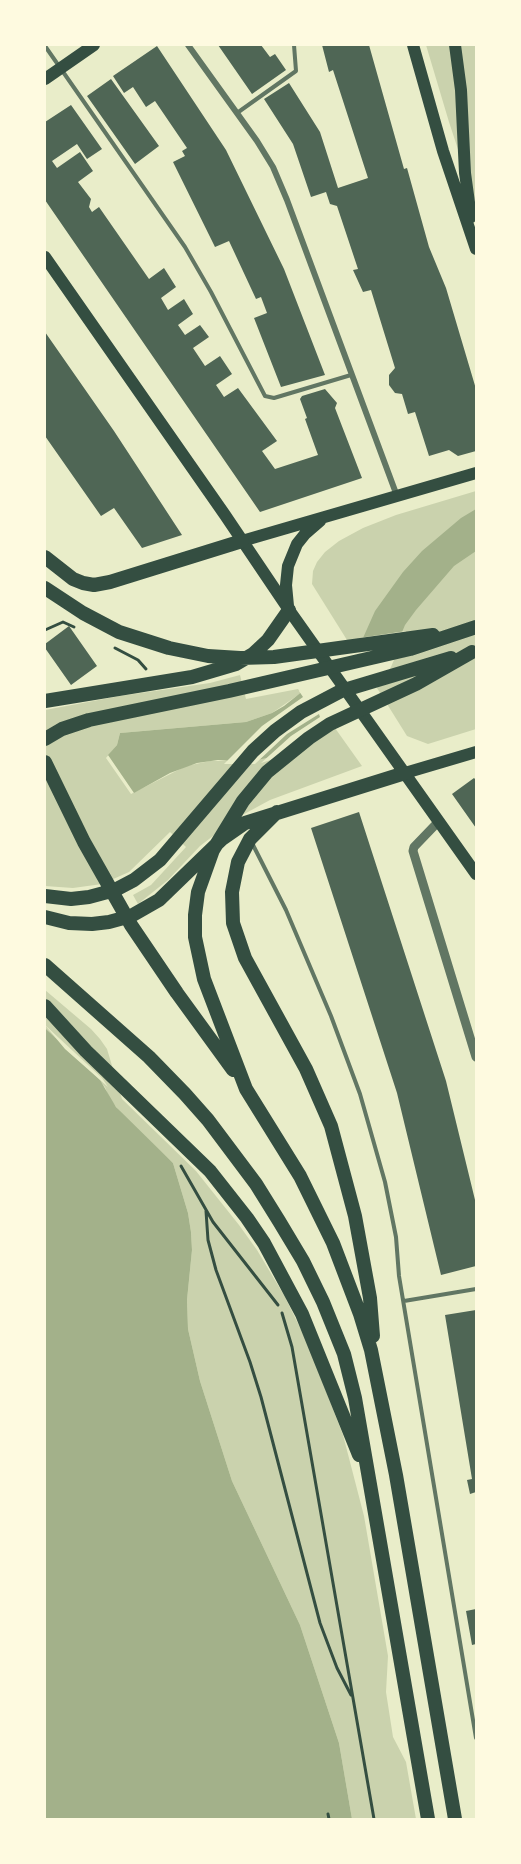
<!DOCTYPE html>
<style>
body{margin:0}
#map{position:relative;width:521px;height:1864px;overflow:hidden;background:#e9edc9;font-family:"DM Sans",sans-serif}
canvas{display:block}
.frame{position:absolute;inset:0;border:46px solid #fefae0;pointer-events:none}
</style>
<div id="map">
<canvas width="521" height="1864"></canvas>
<div class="frame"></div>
</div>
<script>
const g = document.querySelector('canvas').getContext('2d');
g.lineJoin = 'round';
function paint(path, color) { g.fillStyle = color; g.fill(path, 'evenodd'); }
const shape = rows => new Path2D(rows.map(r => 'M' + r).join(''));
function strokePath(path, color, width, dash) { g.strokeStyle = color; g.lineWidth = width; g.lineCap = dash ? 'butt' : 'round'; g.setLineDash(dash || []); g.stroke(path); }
paint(shape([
 [426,45,476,45,476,204,449,122],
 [476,491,476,729,428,744,407,736,312,584,313,571,317,562,325,552,339,541,363,528,396,515],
 [240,675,246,699,298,689,301,693,272,713,246,722,120,733,117,745,106,758,131,794,186,766,210,761,226,761,330,721,362,766,270,800,235,819,200,846,168,880,138,904,133,895,151,885,186,847,170,832,129,872,102,884,73,888,45,886,45,710,120,696,210,683],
 [45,990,91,1029,100,1039,107,1049,122,1099,196,1171,239,1225,257,1250,285,1297,307,1342,343,1435,364,1516,388,1656,386,1692,393,1737,406,1762,416,1819,352,1819,339,1743,300,1625,232,1481,200,1381,188,1329,187,1300,192,1250,191,1232,188,1213,173,1163,126,1119,109,1098,105,1087,45,1028]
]), '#cad2ad');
paint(shape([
 [476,509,476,551,454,566,416,610,405,625,388,666,276,756,247,762,218,760,197,763,170,773,134,793,108,755,117,745,120,733,246,722,272,713,284,706,353,651,363,638,375,611,403,572,422,551,461,518],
 [45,1028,100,1080,116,1107,173,1163,188,1213,191,1232,192,1250,187,1300,188,1329,200,1381,232,1481,300,1625,339,1743,352,1819,45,1819]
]), '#a3b18a');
paint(shape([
 [406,631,391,667,377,688,332,723,277,758,261,763,291,736,320,717,319,714,287,734,255,764,224,764,262,726,303,697,299,691,351,649,359,638],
 [45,1025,102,1078,108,1087,65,1049]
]), '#e9edc9');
paint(shape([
 [218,45,261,45,270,57,275,54,286,70,252,94],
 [322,45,369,45,404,169,407,168,429,247,446,288,476,389,476,451,458,456,449,450,429,456,415,412,408,414,402,394,395,393,389,385,389,375,395,368,371,290,363,292,353,270,358,269,337,206,330,204,326,192,311,197,293,144,264,99,289,83,320,132,338,188,368,178,333,70,329,72],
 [157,46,226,150,284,269,325,375,281,387,254,318,267,313,261,297,256,299,229,241,215,247,173,162,185,156,182,151,187,148,155,101,146,107,133,87,124,93,113,76],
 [111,79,159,146,135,164,87,96],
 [71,105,102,149,87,159,77,144,52,161,57,168,80,152,93,171,78,182,91,199,89,207,92,212,99,207,149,279,164,268,176,287,161,298,168,310,184,299,193,314,178,325,185,335,200,325,209,337,193,348,205,366,220,356,232,374,216,385,224,397,238,388,277,441,262,451,275,469,318,455,305,419,307,418,300,399,302,396,325,389,337,403,335,408,362,478,260,512,45,200,45,122],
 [45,332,114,431,182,535,142,548,114,508,101,516,45,436],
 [69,626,97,666,71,685,45,648,45,644],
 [474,778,476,780,476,828,452,794],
 [359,812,446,1081,476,1204,476,1266,441,1275,397,1093,311,828],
 [476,1310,476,1492,470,1494,467,1480,472,1479,445,1315],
 [476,1609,476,1644,472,1645,466,1611]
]), '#4f6655');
strokePath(shape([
 [45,630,63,622,74,627],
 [115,648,138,660,146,669],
 [181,1166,213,1222,278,1305],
 [206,1211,208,1240,216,1270,250,1362,261,1397,320,1623,337,1668,351,1695],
 [282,1313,292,1347,374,1819],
 [328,1814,329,1819]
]), '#344e41', 3);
strokePath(shape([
 [45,46,185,247,211,292,265,396,274,398,351,375],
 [237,113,296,71,294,45],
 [252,843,286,910,331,1016,360,1094,385,1182,396,1237,399,1276,476,1738],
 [404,1301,476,1289]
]), '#617663', 4);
strokePath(shape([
 [188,45,257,141,273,167,287,200,397,496]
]), '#617663', 6);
strokePath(shape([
 [439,821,414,847,413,851,476,1057]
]), '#617663', 9);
strokePath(shape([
 [413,45,443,151,476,249],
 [455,45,461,90,465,173,471,217],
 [45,79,94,45],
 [45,257,225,515,289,610,476,874],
 [242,541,476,473],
 [288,606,286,585,288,566,297,544,305,534,320,521],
 [405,773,476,752]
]), '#344e41', 12);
strokePath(shape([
 [45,557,73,579,83,583,94,585,110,582,242,541],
 [45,588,83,613,119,632,169,648,208,656,240,658,274,657,433,635],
 [45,701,192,677,236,664,253,654,268,640,289,610],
 [45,739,62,729,89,720,229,691,410,649,476,627],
 [45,762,84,842,131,925,177,993,233,1070],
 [277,812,250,839,238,862,232,892,233,923,245,958,306,1069,331,1126,355,1216,370,1298,373,1336],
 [45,896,71,899,89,897,115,890,134,880,160,860,253,751,275,731,301,712,341,691,451,658],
 [45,917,69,923,92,924,109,922,131,916,159,900,222,839,245,823,405,773],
 [45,965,149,1057,185,1094,208,1120,256,1184,279,1221,303,1261,323,1302,344,1354,355,1398,428,1819],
 [45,1006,86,1051,210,1171,247,1218,264,1243,302,1314,359,1455],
 [455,1819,396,1475,371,1350,360,1314,333,1243,300,1176,246,1089,204,979,195,937,195,915,198,892,213,850,243,801,267,772,309,738,330,724,416,684,472,652]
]), '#344e41', 14);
</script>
